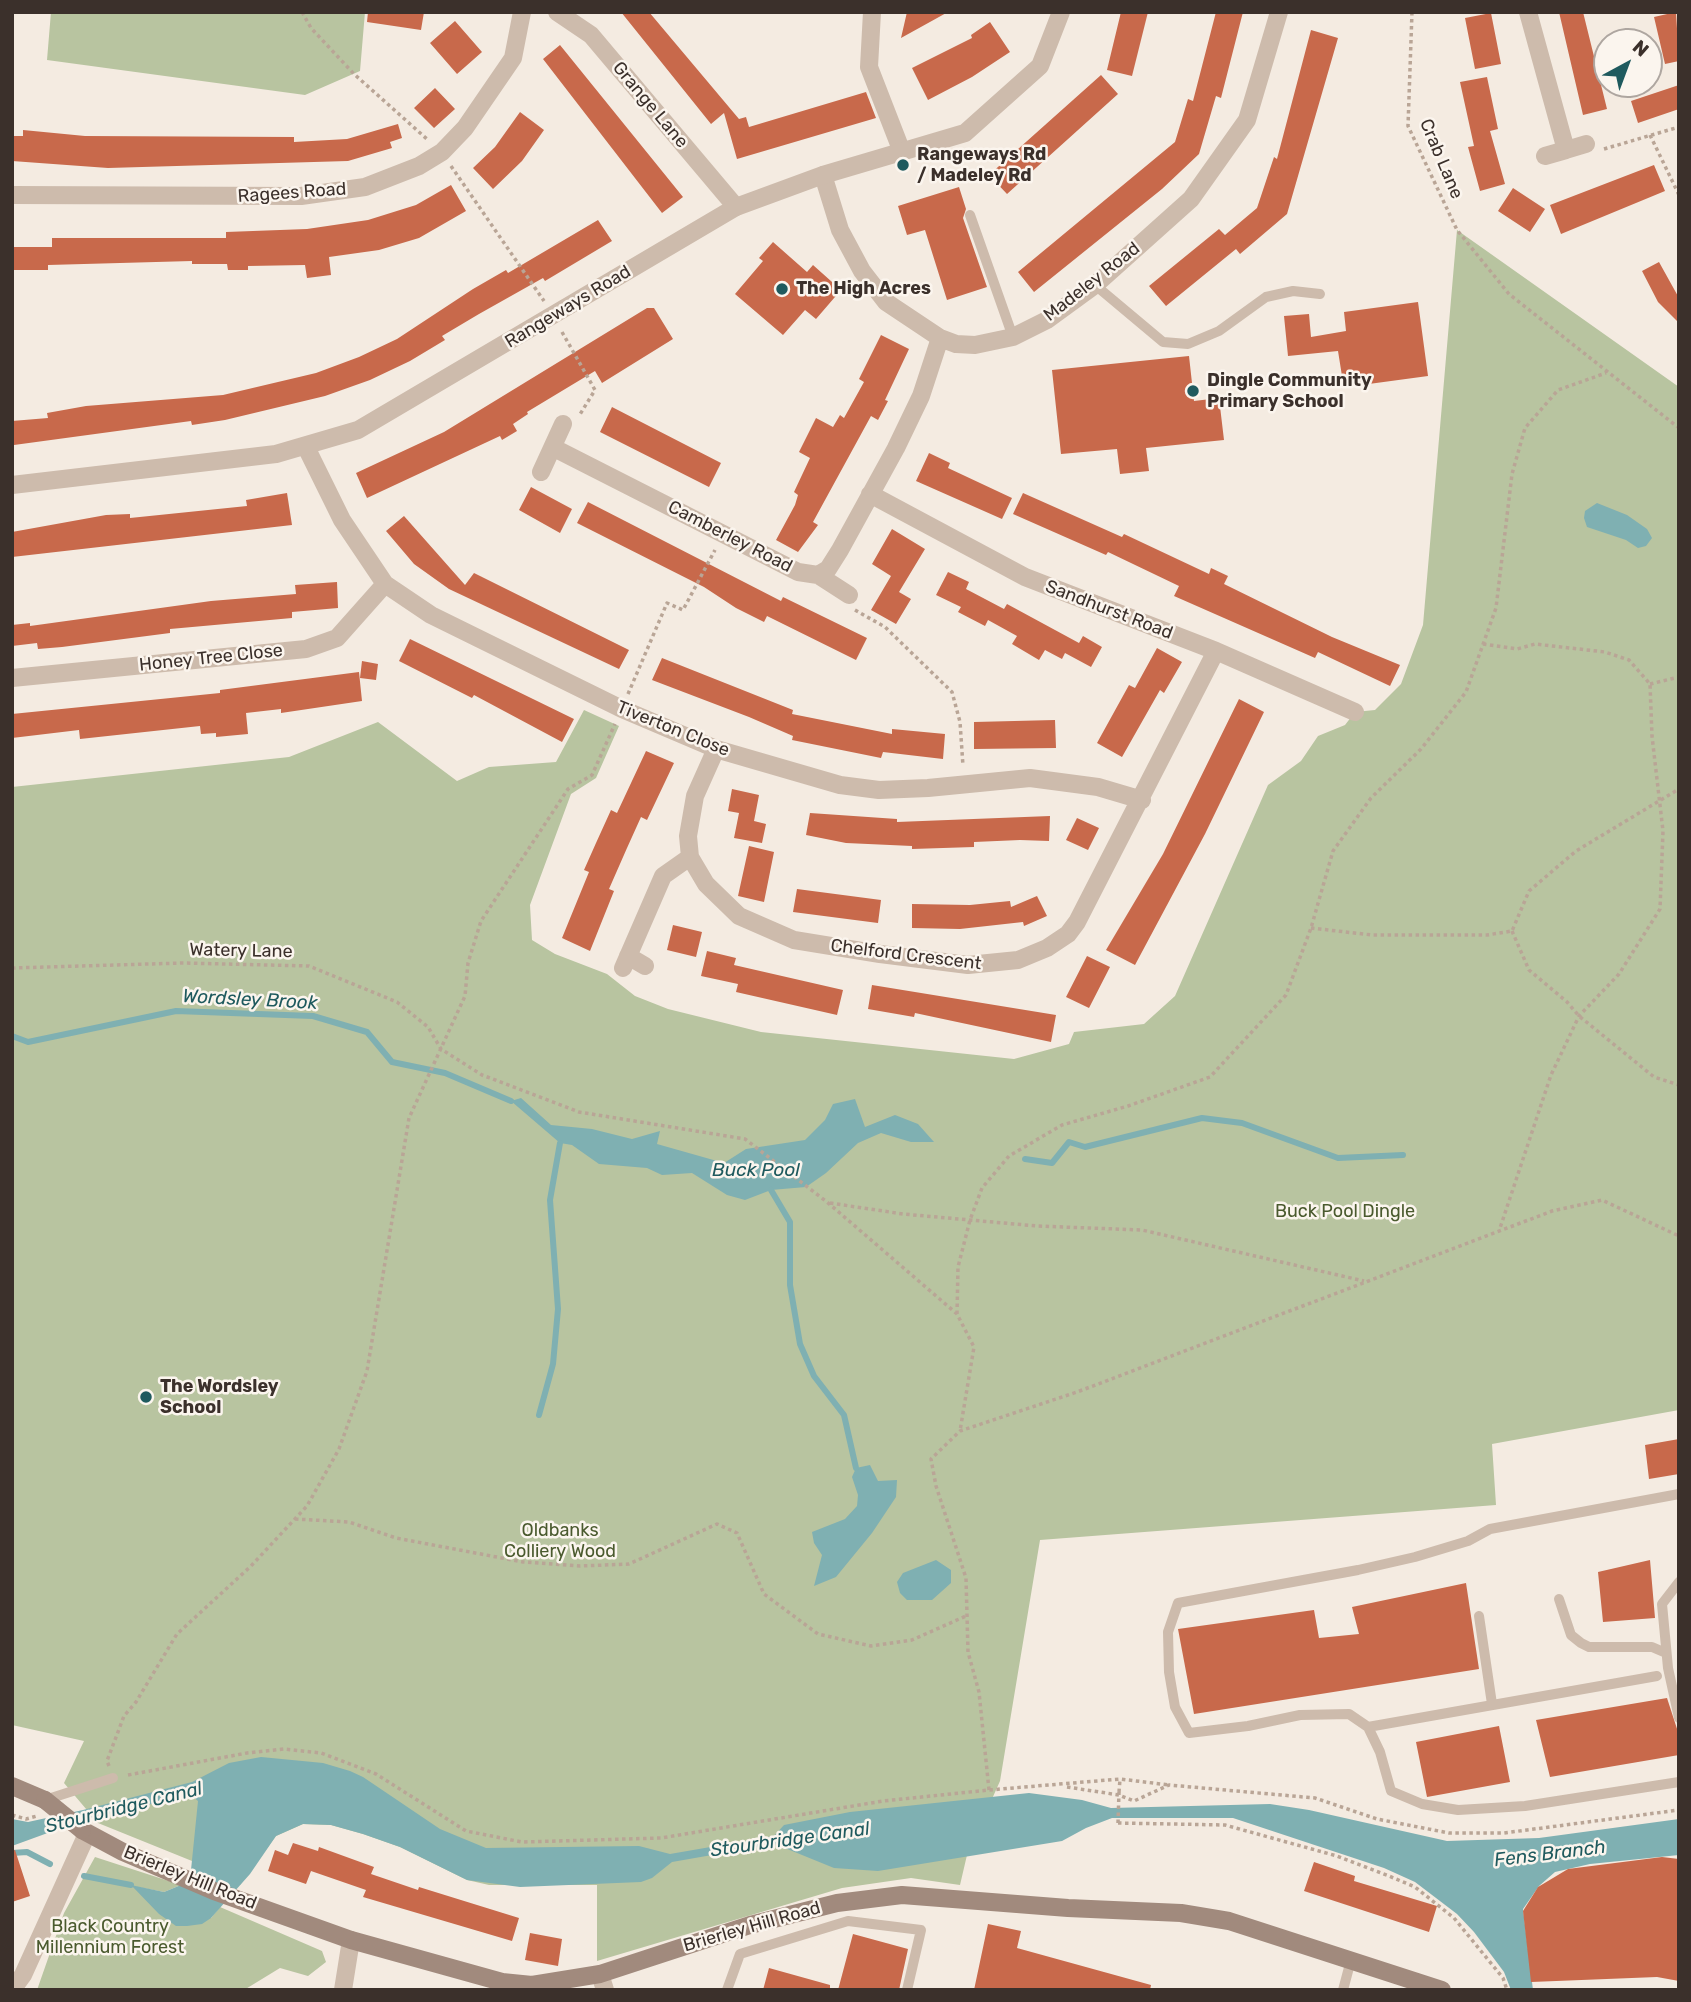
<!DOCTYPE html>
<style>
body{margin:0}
#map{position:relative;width:1691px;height:2002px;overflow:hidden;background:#f4ebe1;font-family:Rubik,sans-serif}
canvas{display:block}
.frame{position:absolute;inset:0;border:14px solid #3b302b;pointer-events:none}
.north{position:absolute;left:1593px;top:28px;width:70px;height:70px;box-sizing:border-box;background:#fbf5ee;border:2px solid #aea6a0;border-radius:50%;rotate:41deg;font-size:19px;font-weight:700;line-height:28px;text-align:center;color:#3b302b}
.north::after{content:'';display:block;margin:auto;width:24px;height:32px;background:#1f5a5e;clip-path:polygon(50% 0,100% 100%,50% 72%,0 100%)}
</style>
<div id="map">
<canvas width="1691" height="2002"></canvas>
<div class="frame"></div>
<div class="north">N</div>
</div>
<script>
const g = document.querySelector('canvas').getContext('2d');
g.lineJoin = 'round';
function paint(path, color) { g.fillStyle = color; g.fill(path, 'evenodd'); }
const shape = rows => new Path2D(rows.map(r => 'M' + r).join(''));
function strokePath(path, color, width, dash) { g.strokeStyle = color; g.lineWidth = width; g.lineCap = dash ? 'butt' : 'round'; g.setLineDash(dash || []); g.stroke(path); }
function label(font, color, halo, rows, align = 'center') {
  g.font = font + ' Rubik,sans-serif'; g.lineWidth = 5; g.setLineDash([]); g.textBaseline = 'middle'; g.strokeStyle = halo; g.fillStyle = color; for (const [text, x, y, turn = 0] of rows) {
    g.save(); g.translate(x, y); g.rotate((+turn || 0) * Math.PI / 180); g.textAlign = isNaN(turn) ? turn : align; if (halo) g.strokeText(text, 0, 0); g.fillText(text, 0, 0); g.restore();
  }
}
paint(shape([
 [51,12,365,12,360,71,305,95,47,60],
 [1457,230,1679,387,1679,1410,1492,1444,1496,1505,1040,1540,1000,1781,967,1855,960,1885,911,1878,842,1888,597,1961,597,1885,489,1885,467,1880,400,1847,363,1834,331,1825,303,1824,276,1836,240,1885,192,1861,98,1823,64,1783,84,1741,12,1725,12,787,289,757,378,722,457,781,489,767,556,762,584,710,619,726,596,778,571,794,530,905,532,940,555,954,607,974,635,996,668,1009,761,1032,1014,1059,1069,1044,1074,1032,1144,1024,1175,996,1268,785,1301,761,1318,736,1345,725,1355,712,1375,710,1401,684,1423,625],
 [95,1857,181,1885,164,1892,132,1886,211,1918,220,1907,322,1951,326,1962,308,1976,280,1968,244,1990,37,1990,64,1913]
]), '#b8c4a0');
paint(shape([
 [1597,503,1627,515,1647,529,1652,538,1646,546,1638,548,1626,540,1587,527,1584,518,1585,511],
 [521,1098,551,1125,592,1129,632,1139,660,1131,657,1144,724,1163,746,1149,805,1140,825,1120,833,1104,855,1099,865,1127,895,1115,918,1124,934,1142,911,1142,881,1133,858,1143,826,1173,806,1187,771,1190,745,1200,727,1195,692,1173,662,1175,647,1168,599,1164,572,1145,560,1143,511,1101],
 [870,1465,878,1481,897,1480,896,1497,872,1533,836,1577,814,1586,822,1555,814,1543,812,1532,845,1519,857,1506,858,1495,852,1477,856,1468],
 [936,1560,951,1570,951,1583,932,1600,907,1600,900,1593,897,1582,903,1573],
 [261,1757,323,1763,350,1771,363,1777,440,1829,486,1848,639,1846,670,1854,774,1836,784,1825,850,1812,1029,1793,1082,1800,1111,1808,1270,1804,1309,1810,1447,1841,1539,1838,1679,1819,1679,1855,1590,1864,1555,1872,1539,1886,1523,1909,1533,1990,1511,1990,1504,1972,1474,1932,1457,1914,1415,1882,1384,1868,1233,1818,1112,1818,1086,1828,1062,1841,878,1871,834,1868,775,1844,672,1862,652,1878,641,1882,520,1887,467,1880,400,1847,363,1834,331,1825,303,1824,276,1836,250,1874,211,1918,202,1924,187,1926,176,1926,159,1914,131,1885,164,1892,181,1885,191,1870,198,1801,191,1795,86,1819,12,1846,12,1819,28,1822,83,1810,192,1782,229,1763]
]), '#7fb0b2');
strokePath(shape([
 [12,1036,28,1042,176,1011,313,1016,367,1032,392,1062,445,1073,511,1101],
 [1025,1159,1052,1163,1069,1142,1085,1147,1202,1118,1242,1123,1338,1158,1403,1155],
 [771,1190,790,1222,790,1285,800,1344,814,1376,844,1415,856,1468],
 [539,1415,553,1364,558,1309,550,1200,560,1143],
 [12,1853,27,1852,50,1864],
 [84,1876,131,1885]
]), '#7fb0b2', 6);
paint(shape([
 [368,12,424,12,421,30,367,22],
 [621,12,649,12,739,119,746,117,749,127,866,92,876,118,737,159,724,113,711,124],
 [907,12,948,12,901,38],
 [1121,12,1148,12,1132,76,1107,70],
 [1216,12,1243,12,1221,98,1216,96,1199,154,1162,189,1034,292,1018,272,1175,142,1188,99,1193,101],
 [1559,12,1583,12,1607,109,1583,115],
 [1676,12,1679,61,1665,64,1654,17],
 [1491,13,1501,64,1475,69,1465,18],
 [455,21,482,52,457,74,430,43],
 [990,22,1010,52,972,77,928,100,912,68,972,38,971,35],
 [1311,30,1338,38,1287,214,1240,254,1236,249,1166,306,1149,286,1219,229,1225,235,1257,208,1274,157,1277,159],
 [560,45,683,197,662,213,543,59],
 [1101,75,1118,94,1007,194,989,175],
 [1487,77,1498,129,1490,131,1505,184,1480,191,1468,147,1474,146,1460,82],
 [1679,85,1679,109,1638,123,1631,101],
 [435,88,455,109,434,128,414,108],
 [520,112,544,130,522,161,493,189,473,168,495,147],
 [398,124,402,138,390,142,392,148,348,161,108,168,12,161,12,136,23,136,23,130,85,136,294,137,294,142,347,139],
 [1654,165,1665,191,1561,234,1550,205],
 [451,185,466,211,419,238,379,250,329,257,331,275,307,278,305,265,248,266,248,270,228,270,227,264,192,264,192,261,48,265,48,270,12,270,12,247,52,247,52,238,226,238,226,232,307,229,368,220,416,205],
 [959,187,966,209,963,218,987,287,947,300,925,230,907,235,898,206],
 [1513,188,1545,209,1530,232,1498,211],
 [598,220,612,241,545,281,543,278,479,314,442,336,445,340,410,361,370,380,325,396,225,420,192,425,191,421,14,445,12,421,48,418,47,413,86,406,223,395,316,373,359,357,397,339,473,289,506,270,508,273],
 [773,242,807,272,813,265,841,290,816,319,805,310,783,335,735,294,763,261,759,258],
 [1659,262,1679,298,1679,323,1658,302,1642,271],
 [1418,302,1428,376,1354,386,1352,374,1342,376,1338,351,1288,356,1284,316,1309,314,1311,337,1346,331,1344,312],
 [647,308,654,308,673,339,602,383,595,371,527,412,528,414,513,424,517,431,502,440,500,436,367,498,356,473,444,432],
 [881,335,909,349,885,400,888,401,878,420,871,416,813,522,818,525,798,552,776,540,795,505,798,495,794,492,810,458,799,452,816,418,833,427,840,415,844,418,864,382,859,379],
 [1189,356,1194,401,1219,398,1224,440,1146,448,1149,471,1120,474,1117,449,1061,454,1052,370],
 [612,407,721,463,709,487,600,432],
 [929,453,950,463,948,468,1012,498,1002,519,916,481],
 [531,487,572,509,560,533,519,510],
 [287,493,292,525,12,557,12,532,106,515,130,514,130,518,247,506,246,500],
 [1023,493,1122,537,1124,534,1209,574,1211,568,1228,576,1224,584,1332,637,1400,665,1390,686,1318,652,1315,658,1174,596,1179,586,1108,552,1106,555,1013,514],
 [588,502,781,601,783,597,867,638,856,660,767,616,764,622,736,608,704,587,577,523],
 [404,516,465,585,474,573,629,650,619,669,449,589,414,564,386,531],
 [892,529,925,549,899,592,911,599,896,624,871,610,891,576,872,564],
 [948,572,969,582,966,589,1004,609,1007,604,1079,643,1083,636,1102,647,1091,667,1065,653,1062,659,1045,650,1039,660,1012,644,1017,636,988,620,985,626,958,612,961,607,936,595],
 [337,582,338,608,292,612,292,618,170,629,170,633,62,647,38,649,37,643,12,646,12,625,30,623,30,626,211,601,296,594,295,585],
 [410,639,574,719,562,742,474,695,472,698,399,661],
 [1157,648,1182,662,1164,693,1160,690,1122,757,1097,743,1129,685,1135,688],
 [662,658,793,710,792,714,892,734,892,729,945,734,943,759,883,752,881,758,792,740,793,736,749,717,652,680],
 [362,661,378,664,376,680,360,678],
 [359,672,362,701,281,713,281,709,246,713,248,734,216,737,216,733,201,734,200,726,80,739,79,730,12,738,12,714,220,693,220,690],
 [1239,699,1264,712,1205,834,1135,965,1106,950,1163,854],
 [1055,720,1056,748,974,749,974,722],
 [646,751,674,763,647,820,641,817,627,848,609,889,614,891,590,951,562,938,589,872,584,870,596,843,611,810,617,813],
 [732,789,759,795,754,821,766,824,762,843,734,838,739,813,728,811],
 [810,813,897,819,897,822,1050,816,1049,841,1020,840,974,842,974,847,912,849,912,846,846,843,806,835],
 [1077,818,1099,828,1088,850,1066,840],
 [749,846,774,852,764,902,738,896],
 [797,889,881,900,878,923,793,912],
 [1037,896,1047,916,1024,926,1023,922,960,929,912,928,912,904,970,905,1010,901,1011,907],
 [673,925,702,932,696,957,667,950],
 [707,951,736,958,734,965,843,990,837,1015,736,992,738,984,701,976],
 [1087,956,1110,967,1089,1008,1066,997],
 [872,985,1056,1015,1051,1042,915,1013,914,1017,868,1009],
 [1679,1439,1679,1474,1649,1479,1645,1445],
 [1650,1560,1655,1618,1603,1622,1598,1572],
 [1466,1583,1479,1669,1194,1714,1178,1629,1314,1610,1319,1638,1359,1634,1352,1607],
 [1667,1698,1679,1735,1679,1755,1550,1777,1536,1720],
 [1499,1726,1510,1782,1427,1797,1416,1742],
 [293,1843,318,1851,319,1847,374,1867,371,1874,418,1890,419,1887,519,1918,512,1941,363,1897,366,1890,311,1871,306,1884,268,1871,275,1850,288,1855],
 [15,1850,30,1896,12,1902,12,1851],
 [1662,1857,1679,1859,1679,1981,1657,1977,1531,1982,1523,1911,1538,1887,1568,1869],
 [1314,1862,1355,1876,1354,1881,1437,1906,1429,1932,1304,1891],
 [988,1924,1021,1931,1017,1948,1151,1985,1150,1990,974,1990],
 [530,1933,562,1939,558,1966,525,1960],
 [853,1934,908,1949,899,1990,838,1990],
 [769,1968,830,1985,830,1990,763,1990]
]), '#c8694b');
strokePath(shape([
 [302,12,311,28,354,74,428,140],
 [1412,12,1408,126,1457,230,1509,294,1679,428],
 [1650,135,1679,195],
 [1604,149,1679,127],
 [451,166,544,301],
 [562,332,595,390,579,416],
 [855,610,885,627,952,692,960,722,963,766],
 [1483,644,1517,649,1535,644,1605,652,1629,660,1650,684,1652,736,1663,831,1660,909,1619,974,1579,1016,1551,1075,1499,1231],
 [1650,684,1679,677],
 [628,694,667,603,683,610,715,550],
 [1311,928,1372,935,1487,935,1512,931,1529,891,1576,851,1679,789],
 [1512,931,1529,970,1567,1002,1579,1016,1654,1077,1679,1085],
 [12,968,183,963,309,966,397,1002,428,1027,441,1049,482,1075,579,1112,745,1139,827,1202,957,1314,974,1347,960,1431],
 [830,1203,903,1214,1037,1226,1142,1230,1364,1281],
 [957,1314,958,1267,970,1220,982,1188,1009,1156,1062,1125,1128,1106,1210,1077,1286,995,1311,928,1333,851,1371,798,1421,749,1466,692,1496,608,1512,474,1525,428,1558,390,1606,373],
 [295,1519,349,1522,396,1538,523,1562,580,1566,629,1564,717,1524,737,1533,764,1594,818,1634,871,1646,912,1640,966,1616],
 [109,1766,107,1761,124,1716,136,1702,177,1634,251,1566,307,1506,339,1449,367,1371,409,1118,465,996,468,963,481,921,568,789,592,775,615,724],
 [128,1775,247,1753,284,1749,321,1753,376,1774,466,1831,522,1842,661,1838,883,1801,989,1790,1120,1779,1169,1785],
 [1067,1787,1119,1795,1134,1801,1169,1785,1315,1798,1377,1819,1449,1833,1504,1833,1679,1810],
 [989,1790,979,1692,968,1652,966,1578,936,1486,931,1459,960,1431,1077,1392,1552,1211,1602,1200,1679,1236],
 [1119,1792,1120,1779],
 [12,1815,26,1819,37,1816],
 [1118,1823,1225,1825,1337,1856,1389,1876,1415,1887,1454,1918,1503,1978,1507,1990]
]), '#b9a596', 3.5, [3.5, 3.5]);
strokePath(shape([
 [970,215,1013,337],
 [1095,285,1163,342,1188,344,1219,331,1266,297,1293,291,1320,294],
 [1679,1494,1490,1529,1468,1541,1415,1557,1358,1570,1178,1603,1168,1632,1169,1672,1175,1707,1189,1733,1248,1726,1300,1715,1349,1714,1368,1727,1380,1752,1391,1791,1422,1804,1458,1810,1525,1806,1679,1782],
 [1679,1582,1662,1604,1668,1668,1679,1718],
 [1559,1599,1571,1635,1581,1643,1589,1647,1652,1647,1666,1653],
 [1479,1616,1492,1704],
 [1368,1727,1657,1676],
 [45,1800,113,1778],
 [727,1990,740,1954,848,1921,921,1930,907,1990],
 [1343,1990,1351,1960]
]), '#cdbbac', 10);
strokePath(shape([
 [557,12,591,35,736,207],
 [872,12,869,67,902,152],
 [1528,12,1566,150,1586,144],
 [1545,156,1566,150],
 [823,175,840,230,862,271,886,302,940,338,956,344,975,345,1013,337,1047,320,1095,285,1191,199,1247,120,1279,12],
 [12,195,301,196,365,187,419,166,442,152,465,128,513,58,522,12],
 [306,447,342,520,385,584,431,615,622,709,716,749,840,785,879,790,928,788,1030,778,1098,787,1142,800],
 [554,448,798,572,818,575,828,569,840,550,896,448,921,396,940,338],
 [541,472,563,424],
 [870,494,1025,577,1216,651,1355,712],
 [818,575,849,595],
 [12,678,306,649,337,638,385,584],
 [716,749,695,796,688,836,690,857,706,884,739,916,794,940,880,954,968,965,1018,960,1047,948,1068,934,1077,922,1216,651],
 [628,956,645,966],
 [623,968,663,876,690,857],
 [12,1990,23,1975,87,1834],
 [343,1990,351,1940]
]), '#cdbbac', 18);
strokePath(shape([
 [12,485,276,454,358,430,736,207,823,175,965,133,1040,66,1061,12],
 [600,1974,605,1990]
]), '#cdbbac', 18);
strokePath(shape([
 [12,1786,45,1800],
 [82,1830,123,1852,214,1891,351,1940,502,1982,532,1985,600,1974,750,1925,837,1903,902,1895,1068,1908,1181,1913,1229,1921,1442,1990]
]), '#a18a7d', 18);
strokePath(shape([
 [1118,1823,1119,1792]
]), '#b9a596', 3.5, [3.5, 3.5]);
strokePath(shape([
 [45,1800,82,1830]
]), '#a18a7d', 18);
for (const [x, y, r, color] of [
 [903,165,7,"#1f5a5e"],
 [782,289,7,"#1f5a5e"],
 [1193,391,7,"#1f5a5e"],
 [146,1397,7,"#1f5a5e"]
]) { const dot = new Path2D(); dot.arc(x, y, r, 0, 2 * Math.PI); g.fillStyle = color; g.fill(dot); strokePath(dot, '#fbf5ee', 2.5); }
label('18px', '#3b302b', '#fbf5ee', [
 ["Grange Lane",650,105,50],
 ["Crab Lane",1441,159,67],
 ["Ragees Road",292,193,-4],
 ["Madeley Road",1092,282,-38],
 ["Rangeways Road",568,307,-31],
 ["Camberley Road",730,537,27],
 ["Sandhurst Road",1109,610,21],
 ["Honey Tree Close",211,658,-6],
 ["Tiverton Close",673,729,22],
 ["Watery Lane",241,951,1],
 ["Chelford Crescent",906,955,7],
 ["Brierley Hill Road",190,1878,22],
 ["Brierley Hill Road",752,1927,-16]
]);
label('bold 18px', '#3b302b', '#fbf5ee', [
 ["Rangeways Rd",917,155],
 ["/ Madeley Rd",917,176],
 ["The High Acres",796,289],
 ["Dingle Community",1207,381],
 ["Primary School",1207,402],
 ["The Wordsley",160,1387],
 ["School",160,1408]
], 'left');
label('18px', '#4a5a2e', '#fbf5ee', [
 ["Buck Pool Dingle",1345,1212],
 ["Oldbanks",560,1531],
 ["Colliery Wood",560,1552],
 ["Black Country",110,1927],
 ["Millennium Forest",110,1948]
]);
label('italic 19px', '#1f5a5e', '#fbf5ee', [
 ["Wordsley Brook",250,1000,3],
 ["Buck Pool",756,1171],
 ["Stourbridge Canal",124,1808,-14],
 ["Stourbridge Canal",790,1840,-8],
 ["Fens Branch",1550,1854,-7]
]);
</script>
